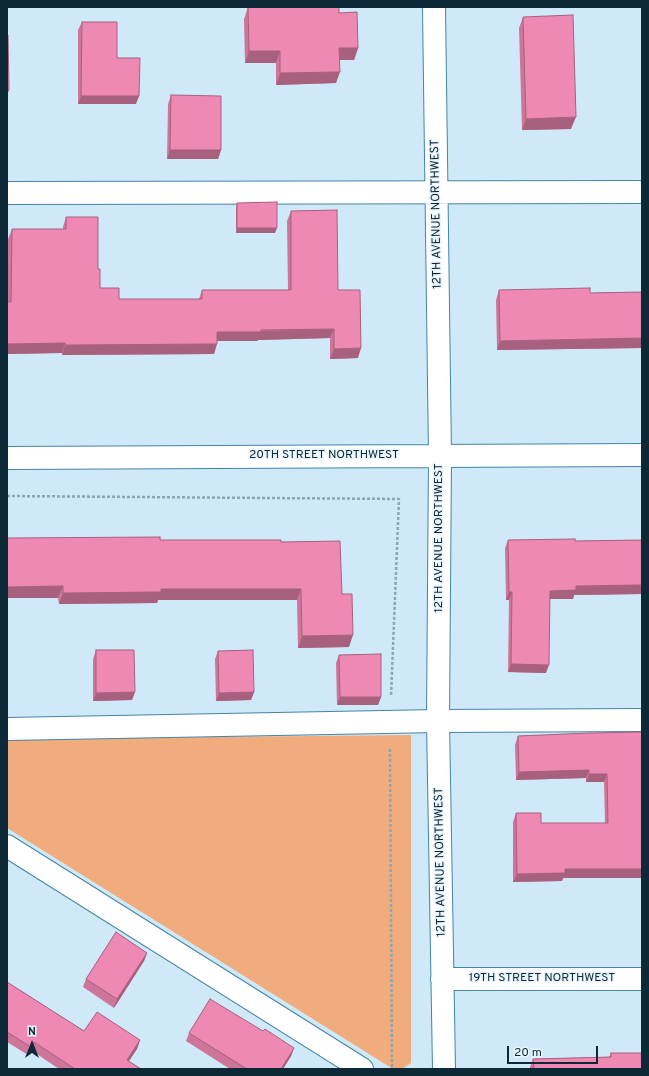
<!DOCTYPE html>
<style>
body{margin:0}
#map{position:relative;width:649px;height:1076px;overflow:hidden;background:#d0e9f8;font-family:Overpass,sans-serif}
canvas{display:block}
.frame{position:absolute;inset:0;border:8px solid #0d2836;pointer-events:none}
.north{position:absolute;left:12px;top:1024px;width:40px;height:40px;-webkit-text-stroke:3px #e7f4fc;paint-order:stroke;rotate:0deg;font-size:11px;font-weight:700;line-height:16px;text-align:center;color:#0d2836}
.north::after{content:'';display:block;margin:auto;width:14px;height:18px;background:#0d2836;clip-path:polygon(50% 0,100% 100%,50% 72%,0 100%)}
.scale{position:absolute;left:507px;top:1046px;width:91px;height:18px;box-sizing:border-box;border:2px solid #0d2836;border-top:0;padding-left:5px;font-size:12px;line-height:14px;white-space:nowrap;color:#0d2836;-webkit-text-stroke:3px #e7f4fc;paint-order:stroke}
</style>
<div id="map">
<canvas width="649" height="1076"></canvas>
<div class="frame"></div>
<div class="north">N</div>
<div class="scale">20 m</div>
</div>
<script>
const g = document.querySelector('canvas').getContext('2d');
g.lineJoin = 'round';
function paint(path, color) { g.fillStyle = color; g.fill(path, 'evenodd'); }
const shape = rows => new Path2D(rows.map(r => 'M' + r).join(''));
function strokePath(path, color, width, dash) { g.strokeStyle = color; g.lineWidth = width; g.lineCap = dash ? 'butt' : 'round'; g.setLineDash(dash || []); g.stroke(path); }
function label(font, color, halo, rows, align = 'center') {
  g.font = font + ' Overpass,sans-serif'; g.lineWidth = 3; g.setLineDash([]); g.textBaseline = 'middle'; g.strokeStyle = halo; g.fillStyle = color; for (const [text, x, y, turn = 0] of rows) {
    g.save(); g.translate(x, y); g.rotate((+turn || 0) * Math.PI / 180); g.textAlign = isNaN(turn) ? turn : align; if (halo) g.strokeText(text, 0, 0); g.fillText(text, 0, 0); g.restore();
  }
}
paint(shape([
 [411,735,411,1063,402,1069,393,1069,7,828,7,739]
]), '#f1ac7d');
const minor = shape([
 [434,7,440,456,438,721,444,1069],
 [7,193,642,192],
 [7,458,642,455],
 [7,729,438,721,642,720],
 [7,846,362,1069],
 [442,979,642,979]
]);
strokePath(minor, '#4484a7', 24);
strokePath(shape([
 [7,496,399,499,391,696],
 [390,749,392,1069]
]), '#8ba5b3', 2.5, [3, 2]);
strokePath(minor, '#fff', 22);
paint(shape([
 [248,7,339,13,358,48,354,60,340,60,336,83,276,85,276,63,245,63,244,19],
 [523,17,571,129,522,130,519,28],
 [82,22,117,58,136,104,78,104,78,30],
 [642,25,642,93,641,29],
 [171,95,221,150,218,159,167,159,168,104],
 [237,203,275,233,236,233,236,207],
 [291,211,338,290,358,358,330,359,330,338,258,340,257,341,217,341,214,354,62,355,62,353,7,354,7,302,8,302,8,239,12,229,63,229,63,227,66,217,98,269,100,288,119,299,199,299,202,290,288,290,287,221],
 [499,290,590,293,642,292,642,348,497,350,496,300],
 [7,538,281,542,342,594,349,647,298,648,297,600,158,600,157,603,59,604,58,598,7,598],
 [508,540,575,541,642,540,642,594,574,595,573,599,550,599,546,673,508,672,509,600,506,600,505,548],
 [96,650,135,692,132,700,93,701,93,659],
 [218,651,254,692,251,700,216,701,215,659],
 [339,655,381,697,378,705,337,705,336,663],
 [642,732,642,878,563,878,562,881,513,882,513,822,516,813,541,823,605,823,604,782,586,782,586,778,516,780,515,745,518,736],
 [147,953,144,961,114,1008,83,987,86,979],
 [7,982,84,1031,140,1040,137,1049,129,1061,141,1069,59,1069,31,1050,28,1055,7,1042],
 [263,1031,294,1048,291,1056,283,1069,230,1069,186,1041,189,1033],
 [611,1053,642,1069,530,1069,530,1067,533,1059,609,1057]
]), '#cd769a');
paint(shape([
 [339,48,358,48,354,60,335,60],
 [249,51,280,51,276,63,245,63],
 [340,72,336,83,276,85,280,73],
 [7,90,9,90,7,96],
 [81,96,139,96,136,104,78,104],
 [576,117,571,129,522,130,526,119],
 [170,150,221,150,218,159,167,159],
 [237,228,277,228,275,233,236,233],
 [334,329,330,338,258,340,257,341,214,341,217,332],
 [642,338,642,348,497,350,500,341],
 [65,343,62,353,7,354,7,344],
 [217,344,214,354,62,355,65,345],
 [361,348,358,358,330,359,334,349],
 [642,585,642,594,574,595,573,599,547,599,550,591,576,586],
 [63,586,58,598,7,598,7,587],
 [161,589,301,589,297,600,158,600,157,603,59,604,63,593],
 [509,592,512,592,509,600,506,600],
 [353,635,349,647,298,648,302,636],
 [511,664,549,665,546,673,508,672],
 [135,692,132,700,93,701,96,693],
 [254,692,251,700,216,701,219,693],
 [340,697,381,697,378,705,337,705],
 [589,770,586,778,516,780,519,772],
 [589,774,607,774,604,782,586,782],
 [565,869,642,869,642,878,563,878,562,881,513,882,517,874],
 [147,953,144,961,114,1008,117,999],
 [140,1040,137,1049,124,1068,127,1060],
 [34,1042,31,1050,28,1055,31,1047],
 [294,1048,291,1056,283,1069,281,1069]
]), '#a7607d');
const building = shape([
 [248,7,339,7,339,13,357,12,358,48,339,48,340,72,280,73,280,51,249,51,248,7],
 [573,15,576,117,526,119,523,17,573,15],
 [82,22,117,22,117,58,140,58,139,96,81,96,82,22],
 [7,35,8,35,9,90,7,90,7,35],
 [171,95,221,96,221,150,170,150,171,95],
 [277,202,277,228,237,228,237,203,277,202],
 [337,210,338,290,360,290,361,348,334,349,334,329,261,330,261,332,217,332,217,344,65,345,65,343,7,344,7,302,11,302,12,229,66,229,66,217,98,217,98,269,100,269,100,288,119,288,119,299,202,299,202,290,291,290,291,211,337,210],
 [590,288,590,293,642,292,642,338,500,341,499,290,590,288],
 [160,537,160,540,281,540,281,542,340,541,342,594,352,594,353,635,302,636,301,589,161,589,161,592,63,593,63,586,7,587,7,538,160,537],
 [575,539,575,541,642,540,642,585,576,586,576,590,550,591,549,665,511,664,512,592,509,592,508,540,575,539],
 [96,650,134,650,135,692,96,693,96,650],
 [253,650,254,692,219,693,218,651,253,650],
 [381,654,381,697,340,697,339,655,381,654],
 [642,732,642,869,565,869,565,873,517,874,516,813,541,813,541,823,608,823,607,774,589,774,589,770,519,772,518,736,589,733,642,732],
 [116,932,147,953,117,999,86,979,116,932],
 [7,982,84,1031,97,1012,140,1040,127,1060,141,1069,75,1069,34,1042,31,1047,7,1032,7,982],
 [210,999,263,1031,265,1029,294,1048,281,1069,247,1069,189,1033,210,999],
 [611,1053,642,1053,642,1069,534,1069,533,1059,611,1057,611,1053]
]);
paint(building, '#ee89b3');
strokePath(building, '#a7607d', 1);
label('12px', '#0d2836', '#e7f4fc', [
 ["12TH AVENUE NORTHWEST",437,214,-91],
 ["20TH STREET NORTHWEST",324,456],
 ["12TH AVENUE NORTHWEST",440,538,-90],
 ["12TH AVENUE NORTHWEST",441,862,-91],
 ["19TH STREET NORTHWEST",542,979]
]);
</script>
